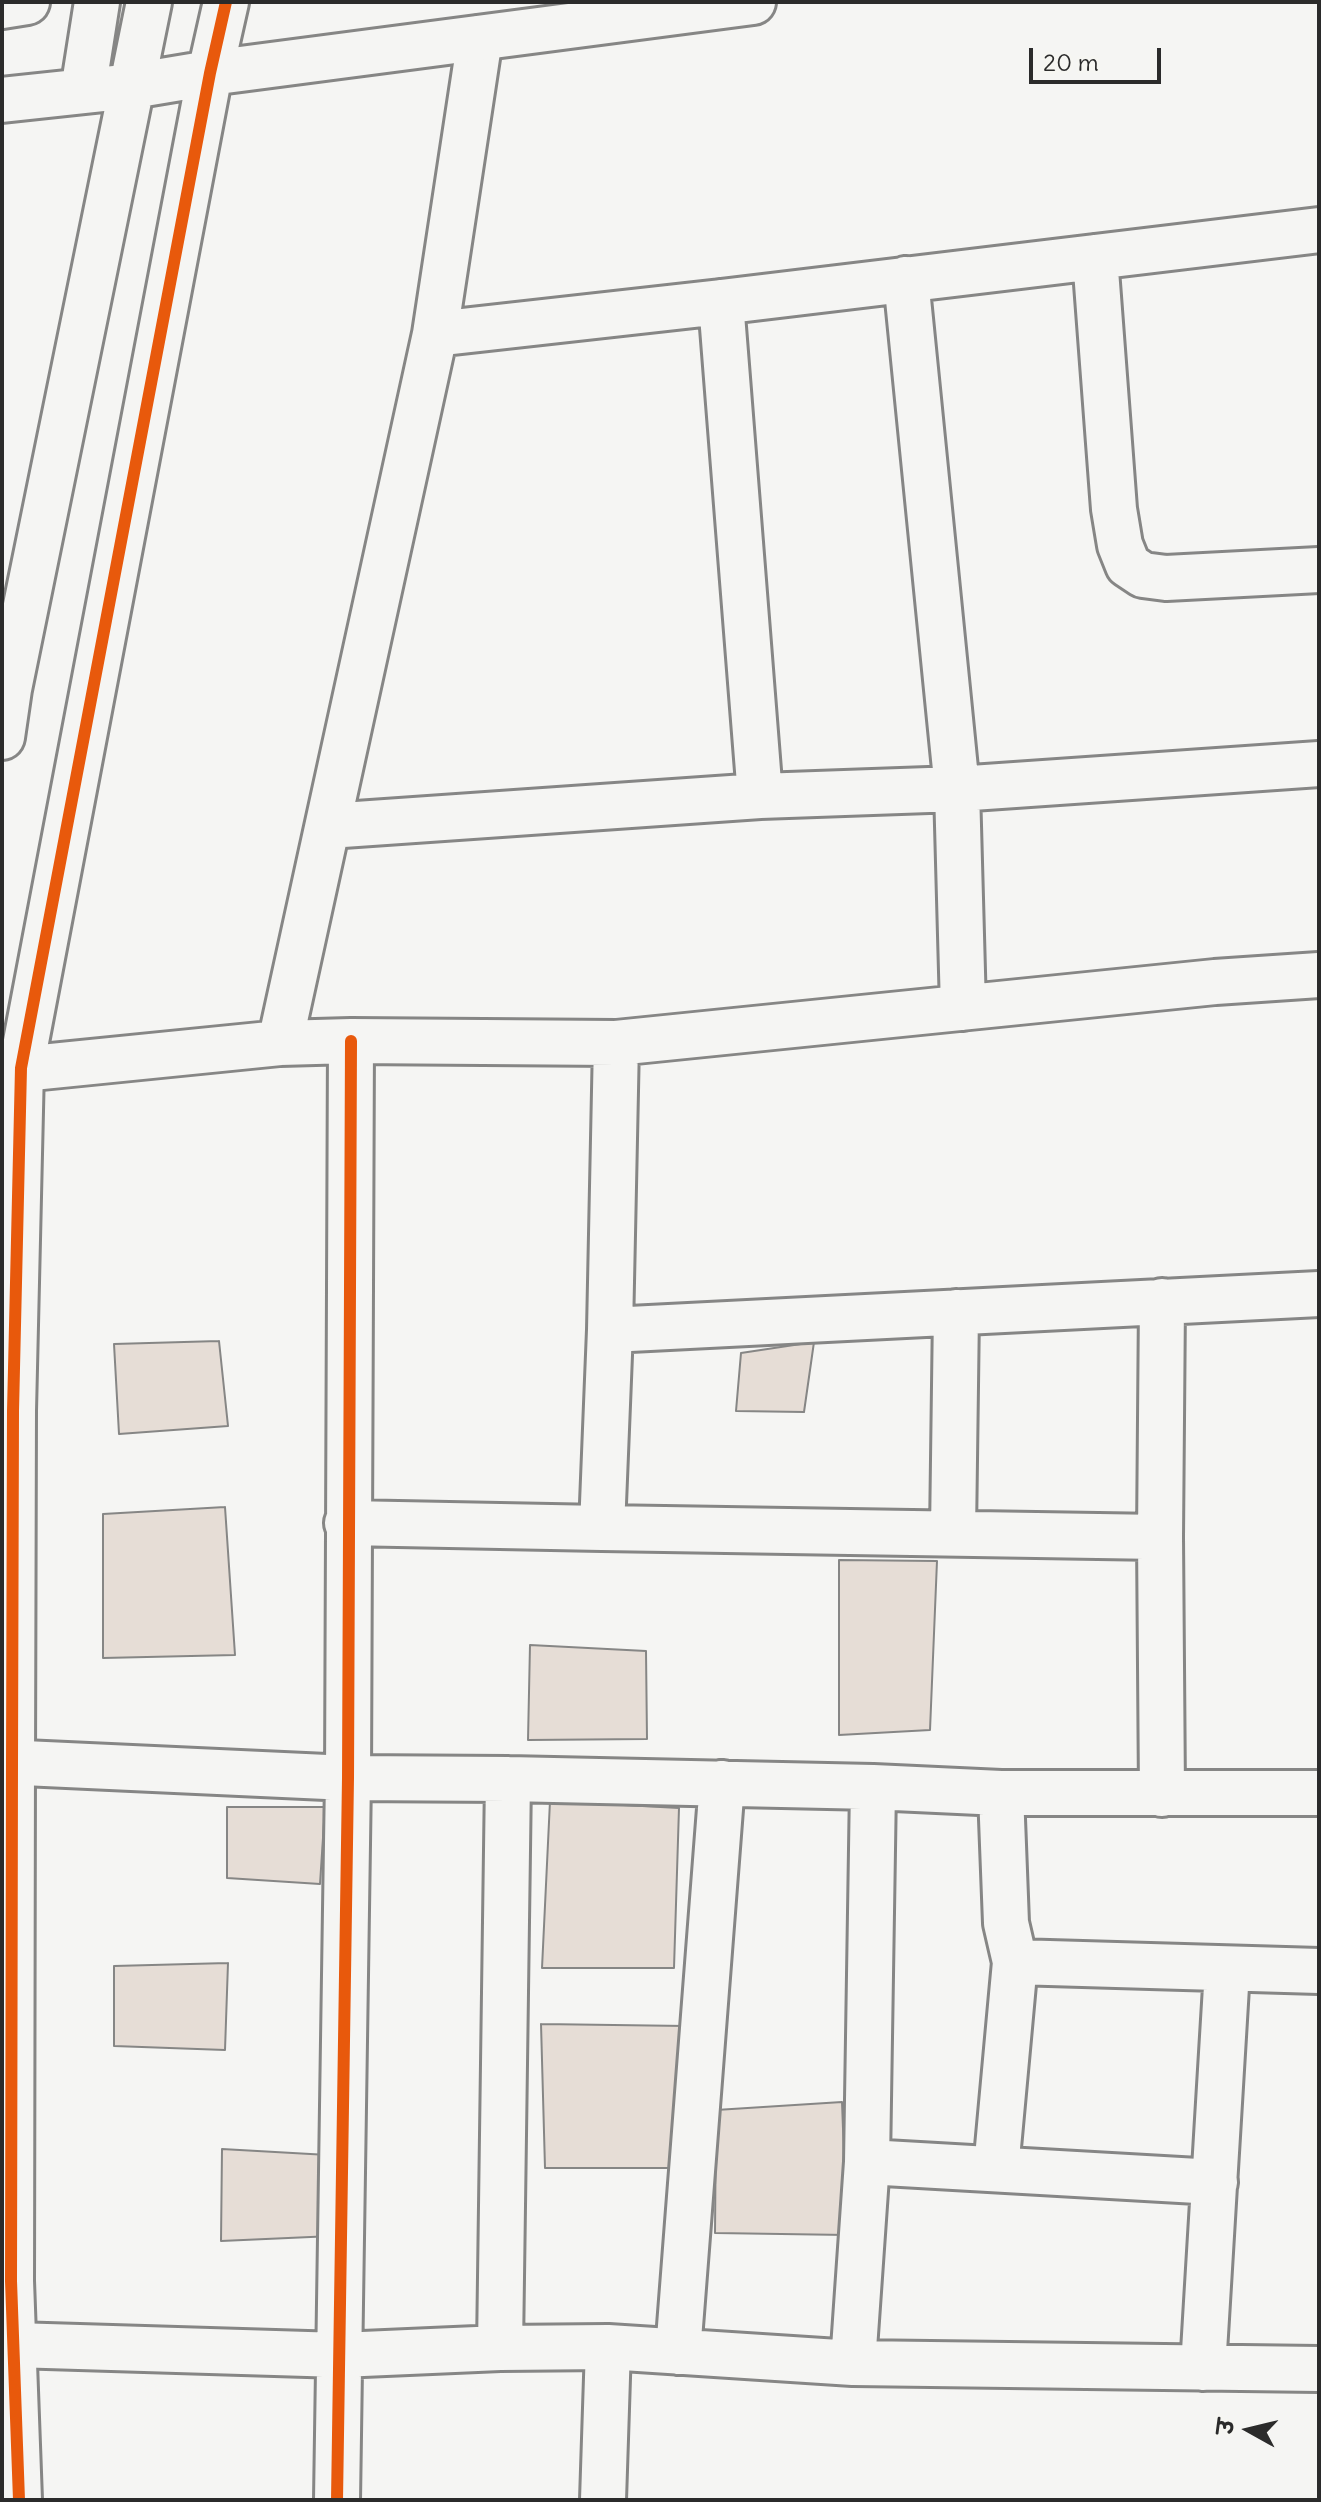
<!DOCTYPE html>
<meta charset="utf-8">
<style>
body{margin:0}
#map{position:relative;width:1321px;height:2502px;overflow:hidden;background:#f5f5f3;font-family:Delius,"Playpen Sans Deva",sans-serif}
canvas{display:block}
.frame{position:absolute;inset:0;border:4px solid #2b2b2b;pointer-events:none}
.north{position:absolute;left:1209px;top:2390px;width:80px;height:80px;-webkit-text-stroke:6px #f6f6f2;paint-order:stroke;rotate:278deg;font-size:22px;font-weight:700;line-height:32px;text-align:center;color:#2b2b2b}
.north::after{content:'';display:block;margin:auto;width:28px;height:36px;background:#2b2b2b;clip-path:polygon(50% 0,100% 100%,50% 72%,0 100%)}
.scale{position:absolute;left:1029px;top:48px;width:132px;height:36px;box-sizing:border-box;border:4px solid #2b2b2b;border-top:0;padding-left:10px;font-size:24px;line-height:28px;white-space:nowrap;color:#2b2b2b;-webkit-text-stroke:6px #f6f6f2;paint-order:stroke}
</style>
<div id="map">
<canvas width="1321" height="2502"></canvas>
<div class="frame"></div>
<div class="north">उ</div>
<div class="scale">20 m</div>
</div>
<script>
const g = document.querySelector('canvas').getContext('2d');
g.lineJoin = 'round';
function paint(path, color) { g.fillStyle = color; g.fill(path, 'evenodd'); }
const shape = rows => new Path2D(rows.map(r => 'M' + r).join(''));
function strokePath(path, color, width, dash) { g.strokeStyle = color; g.lineWidth = width; g.lineCap = dash ? 'butt' : 'round'; g.setLineDash(dash || []); g.stroke(path); }
const building = shape([
 [219,1341,228,1426,119,1434,114,1344,219,1341],
 [814,1342,804,1412,736,1411,741,1353,814,1342],
 [225,1507,235,1655,103,1658,103,1514,225,1507],
 [839,1560,937,1561,930,1730,839,1735,839,1560],
 [530,1645,646,1651,647,1739,528,1740,530,1645],
 [550,1801,679,1808,674,1968,542,1968,550,1801],
 [227,1807,325,1807,320,1884,227,1878,227,1807],
 [228,1963,225,2050,114,2046,114,1966,228,1963],
 [541,2024,686,2026,679,2168,545,2168,541,2024],
 [842,2102,847,2235,715,2233,716,2110,842,2102],
 [222,2149,328,2155,333,2236,221,2241,222,2149]
]);
paint(building, '#e6ddd6');
strokePath(building, '#868685', 2);
const street = shape([
 [1095,257,1114,509,1120,545,1128,565,1143,575,1166,578,1319,570],
 [906,279,957,789,963,1008],
 [721,302,760,796],
 [435,334,721,302,1319,230],
 [328,826,760,796,957,789,1319,764],
 [280,1043,435,334,480,38],
 [616,1043,610,1330,1319,1294],
 [2,1071,280,1043,351,1041,616,1043,1215,982,1319,975],
 [347,1523,602,1528,610,1330],
 [602,1528,1160,1537,1162,1794],
 [953,1533,956,1312],
 [1160,1537,1162,1301],
 [2,1762,348,1778,508,1779,873,1787,1001,1793,1319,1793],
 [1015,1962,1319,1971],
 [867,2162,1215,2182],
 [996,2169,1015,1962,1006,1923,1001,1793],
 [14,2345,340,2355,500,2348,608,2347,853,2363,1319,2369],
 [500,2348,508,1779],
 [678,2352,722,1783],
 [853,2363,867,2162,873,1787],
 [1203,2368,1227,1970],
 [337,2500,348,1778,351,1041],
 [603,2500,608,2347]
]);
const secondary = shape([
 [2,6,27,2],
 [83,91,97,2],
 [2,100,132,86,210,73,753,2],
 [2,737,9,689,149,2],
 [19,2500,11,2281,12,1763,13,1411,21,1068,210,73,226,2]
]);
strokePath(street, '#868685', 50);
strokePath(secondary, '#868685', 50);
strokePath(street, '#f5f5f3', 44);
strokePath(secondary, '#f5f5f3', 44);
strokePath(shape([
 [19,2500,11,2281,12,1763,13,1411,21,1068,210,73,226,2],
 [337,2500,348,1778,351,1041]
]), '#e8590c', 12);
</script>
